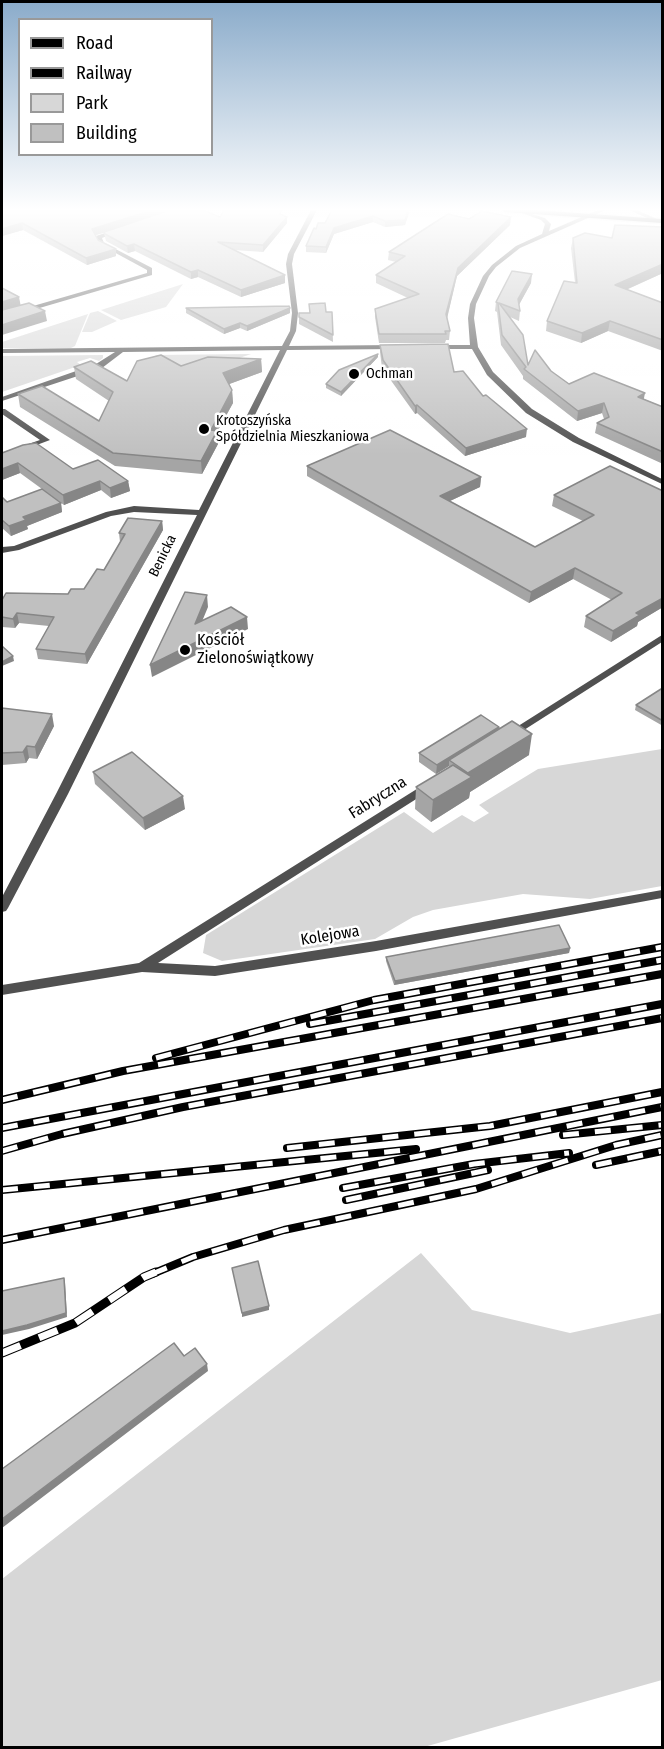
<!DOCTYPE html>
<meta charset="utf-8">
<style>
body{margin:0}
#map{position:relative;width:664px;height:1749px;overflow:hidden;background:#fff;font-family:"Fira Sans Condensed",sans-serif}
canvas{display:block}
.frame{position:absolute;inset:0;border:3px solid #000;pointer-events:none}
.legend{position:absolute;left:18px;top:18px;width:195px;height:138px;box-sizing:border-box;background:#fff;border:2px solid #999;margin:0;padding:8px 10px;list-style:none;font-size:18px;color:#000}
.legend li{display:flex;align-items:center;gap:12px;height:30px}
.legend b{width:30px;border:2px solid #999}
</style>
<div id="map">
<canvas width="664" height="1749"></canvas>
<div class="frame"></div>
<ul class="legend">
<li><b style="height:8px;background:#000"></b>Road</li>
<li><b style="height:8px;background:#000"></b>Railway</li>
<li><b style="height:16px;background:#d7d7d7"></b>Park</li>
<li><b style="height:16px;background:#c0c0c0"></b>Building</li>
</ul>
</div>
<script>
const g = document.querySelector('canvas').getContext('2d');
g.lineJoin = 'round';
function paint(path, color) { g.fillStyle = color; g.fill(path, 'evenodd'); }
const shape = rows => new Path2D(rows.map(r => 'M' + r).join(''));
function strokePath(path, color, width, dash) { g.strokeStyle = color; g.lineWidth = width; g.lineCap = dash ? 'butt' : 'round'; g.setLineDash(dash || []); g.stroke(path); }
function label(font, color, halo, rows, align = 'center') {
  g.font = font + ' "Fira Sans Condensed",sans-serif'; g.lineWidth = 5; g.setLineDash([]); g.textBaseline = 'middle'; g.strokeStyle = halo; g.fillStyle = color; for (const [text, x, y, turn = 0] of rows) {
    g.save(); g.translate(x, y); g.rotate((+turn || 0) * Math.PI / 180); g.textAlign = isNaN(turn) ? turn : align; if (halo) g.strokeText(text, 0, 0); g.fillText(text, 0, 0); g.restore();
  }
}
paint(shape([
 [183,284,166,307,121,320,101,310],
 [98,311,117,321,92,332,82,332,90,313],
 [88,314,75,346,71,348,2,348,2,342],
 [251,354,190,375,155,355],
 [103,355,103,358,99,361,90,358,77,362,81,365,2,392,2,356],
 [662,749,662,886,590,899,523,894,433,910,413,917,375,939,222,961,203,953,206,935,404,812,433,833,462,815,474,822,489,813,479,805,538,769],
 [421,1253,472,1310,570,1333,662,1313,662,1680,424,1747,2,1747,2,1579]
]), '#d7d7d7');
const primary = shape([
 [501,210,535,210,662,219,662,223,505,212,501,210]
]);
strokePath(primary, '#dbdbdb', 3);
paint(shape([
 [311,210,317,210,294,254,292,264,298,313,296,331,289,346,396,345,400,347,396,349,287,350,68,794,8,908,6,911,2,912,2,897,56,794,197,515,134,512,111,516,19,550,2,553,2,547,14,546,106,512,134,506,199,510,280,350,123,352,102,368,2,401,2,397,96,364,115,352,2,353,2,349,282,346,290,331,292,313,286,264,288,254,311,210],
 [519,210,545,218,551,224,549,231,598,210,606,210,520,248,496,267,489,276,476,304,474,318,478,347,493,372,532,409,579,438,662,479,662,484,573,442,526,413,487,375,472,349,435,349,431,347,435,345,470,345,468,318,470,304,483,276,492,265,516,246,542,234,545,224,541,220,519,212,519,210],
 [629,210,637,210,659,220,654,221,629,210],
 [117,229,122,230,102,238,104,243,152,268,152,275,2,319,2,315,147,273,147,270,99,244,96,236,117,229],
 [2,409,5,409,50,440,2,458,2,453,40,440,2,414,2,409],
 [662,635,662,642,513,737,509,738,504,735,662,635],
 [428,782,434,786,432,789,158,963,215,966,376,941,662,890,662,898,376,951,215,976,142,972,2,995,2,985,139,963,428,782]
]), '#505050');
paint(primary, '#000');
const railFar1 = shape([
 [310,1024,662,960],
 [156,1058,374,1000,662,947],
 [2,1100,123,1071,662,974],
 [2,1128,662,1004],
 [563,1135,662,1125],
 [287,1148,490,1126,662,1092],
 [2,1151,62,1134,183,1107,662,1018],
 [596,1165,662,1151],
 [343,1188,474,1164,569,1153],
 [2,1190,416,1149],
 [346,1200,488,1170],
 [2,1240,662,1107],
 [152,1274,193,1257,284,1230,476,1189,616,1145,662,1135]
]);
const rail = shape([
 [2,1353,75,1323,144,1277,156,1272]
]);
strokePath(railFar1, '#000', 8);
strokePath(rail, '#000', 9);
strokePath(railFar1, '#fff', 5, [16]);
strokePath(rail, '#fff', 7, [20]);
paint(shape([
 [2,210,220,217,281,215,287,217,287,223,263,252,234,250,285,283,241,297,198,277,191,279,135,251,128,253,106,241,104,233,95,235,98,240,116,256,87,265,23,230,2,236],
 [332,210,410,210,405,225,385,227,373,222,334,234,326,253,306,252,306,246,316,229,325,223],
 [469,219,510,225,457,276,447,317,450,331,449,340,446,340,445,343,379,343,375,317,375,309,408,298,376,283,376,275,396,262,388,260,389,252],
 [663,227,663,273,626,290,663,303,663,351,608,331,581,343,546,331,547,321,575,282,571,248,573,238,612,238],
 [531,283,519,305,520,311,519,321,510,317,528,365,551,371,569,384,644,399,663,407,663,464,595,433,597,423,604,419,602,413,577,421,523,379,523,376,501,345,497,312,495,311,496,302],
 [309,304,326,312,332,312,333,342,299,324,299,317,310,313],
 [186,308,290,313,247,331,240,328,224,334,186,313],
 [380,345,454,372,483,396,526,437,465,456,417,413,415,414,382,368,380,352],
 [378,357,341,396,326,388,326,384],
 [261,359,262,372,229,384,232,390,233,403,217,432,218,444,202,474,115,466,20,407,18,394,99,421,109,401,76,379,74,367,127,381,181,366],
 [2,453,128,481,130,491,111,498,101,490,64,505,20,473,2,480],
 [307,466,481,477,480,487,450,501,535,547,583,521,552,506,554,495,663,491,663,607,638,622,637,626,611,642,584,627,586,616,612,600,573,579,529,603,307,476],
 [2,497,7,502,61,503,62,512,27,526,28,529,11,536,2,528],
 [162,521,163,530,87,664,38,659,36,649,49,626,19,623,15,628,2,627,2,600,68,594,84,589,104,570,120,542,119,533],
 [663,690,663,726,635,710,636,705],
 [2,708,54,726,37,759,29,758,26,763,2,765],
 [499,727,499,729,529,755,470,792,469,798,431,822,415,809,416,787,449,768,449,766,436,774,419,762,419,753],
 [93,772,185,809,145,830,95,784],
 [570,948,569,953,394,985,386,961,386,957]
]), '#a5a5a5');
paint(shape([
 [153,210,175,210,93,236,92,229],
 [408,210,410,210,405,225,385,227,385,221],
 [373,216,373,222,334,234,326,253,326,247,334,228],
 [287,217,287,223,263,252,263,245],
 [511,217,510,225,457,276,446,323,446,314,458,268],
 [22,223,23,230,2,236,2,229],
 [134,244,135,251,128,253,127,246],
 [116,249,116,256,87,265,86,258],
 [663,264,663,273,614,295,615,285],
 [198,270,198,277,191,279,191,272],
 [532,274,531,283,517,308,518,299],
 [285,275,285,283,241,297,241,290],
 [19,297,21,307,2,313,2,302],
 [290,308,290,313,247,331,247,326],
 [45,311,47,321,2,335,2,325],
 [610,321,608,331,581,343,582,333],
 [240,323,240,328,224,334,224,329],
 [378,354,378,357,341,396,341,392],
 [261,359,262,372,224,386,223,373],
 [232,390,233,403,217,432,218,444,202,474,201,461,211,430],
 [645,393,643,403,638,397],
 [604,403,602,413,577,421,578,411],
 [417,405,417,413,415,414,415,406],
 [527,429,526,437,465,456,466,448],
 [18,463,20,473,2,480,2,469],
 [481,477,480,487,439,506,440,496],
 [100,481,101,490,64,505,63,495],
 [128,481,130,491,111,498,110,488],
 [61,503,62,512,27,526,28,529,11,536,9,526,23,517],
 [162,521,163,530,87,664,85,654],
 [575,568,573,579,529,603,531,592],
 [207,595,208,607,196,636,195,624],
 [663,598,663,607,638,622,637,626,611,642,613,631,636,613],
 [17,613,19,623,15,628,13,619],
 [247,617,248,629,152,677,150,665],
 [13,656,14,661,2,666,2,662],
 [52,714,54,726,37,759,35,747],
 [499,727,498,735,449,760,449,766,436,774,437,765],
 [532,734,529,755,470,792,469,798,431,822,433,800,467,779,468,773],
 [27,746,29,758,26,763,23,752],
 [183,796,185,809,145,830,143,818],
 [570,948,569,953,394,985,395,981],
 [64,1278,65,1282,67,1317,29,1329,2,1335,2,1331],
 [269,1306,269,1310,242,1317,242,1313],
 [207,1364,208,1371,2,1528,2,1519]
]), '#868686');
const building = shape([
 [2,210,24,210,26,211,38,210,153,210,92,229,98,240,116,249,86,258,22,223,2,229,2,210],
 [170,210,203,210,220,217,224,210,281,210,280,214,287,217,263,245,218,242,285,275,241,290,198,270,191,272,134,244,127,246,105,234,104,232,170,210],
 [332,210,408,210,405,220,385,221,373,216,334,228,326,247,306,246,314,228,316,229,318,223,325,223,332,210],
 [482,211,511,217,458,268,446,314,450,331,445,331,446,334,379,334,375,309,419,294,376,275,405,256,389,252,448,214,469,219,482,211],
 [615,225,663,227,663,264,615,285,663,303,663,340,610,321,582,333,547,321,564,281,577,283,573,238,585,233,612,238,615,225],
 [512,271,532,274,518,299,520,311,499,303,523,335,528,365,535,350,551,371,569,384,594,373,645,393,638,397,663,407,663,452,597,423,609,417,604,403,578,411,524,369,526,367,502,335,498,303,496,302,512,271],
 [2,288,19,297,2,302,2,288],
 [29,303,45,311,2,325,2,310,29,303],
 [325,303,326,312,332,312,333,335,299,317,299,313,310,313,309,304,325,303],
 [289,306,290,308,247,326,240,323,224,329,186,308,289,306],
 [448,344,454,372,463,371,483,396,486,395,527,429,466,448,417,405,415,406,383,360,380,345,448,344],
 [378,354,341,392,326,384,339,370,378,354],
 [161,355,181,366,208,357,261,359,223,373,232,390,211,430,217,431,201,461,113,453,18,394,42,386,99,421,113,392,74,367,91,361,127,381,137,361,161,355],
 [390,430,481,477,440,496,535,547,594,515,554,495,610,466,663,491,663,598,636,613,640,615,613,631,586,616,622,593,575,568,531,592,307,466,390,430],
 [36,443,73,469,98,460,128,481,110,488,100,481,63,495,18,463,2,469,2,453,23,445,36,443],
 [42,489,61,503,23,517,26,520,9,526,2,520,2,497,7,502,42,489],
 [128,518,162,521,85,654,36,649,54,617,17,613,13,619,2,617,2,600,6,593,68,594,71,589,84,589,97,569,104,570,125,534,119,533,128,518],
 [185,592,207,595,195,624,231,607,247,617,150,665,185,592],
 [2,646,13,656,2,662,2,646],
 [661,689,663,690,663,721,636,705,661,689],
 [2,708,52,714,35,747,27,746,23,752,2,753,2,708],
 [481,715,499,727,437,765,419,753,481,715],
 [512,721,532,734,468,773,449,760,512,721],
 [132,752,183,796,143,818,93,772,132,752],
 [453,765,472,777,433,800,416,787,453,765],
 [559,925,570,948,395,981,386,957,559,925],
 [258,1261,269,1306,242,1313,232,1268,258,1261],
 [64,1278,66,1313,27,1325,2,1331,2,1291,64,1278],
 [174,1343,184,1356,195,1348,207,1364,2,1519,2,1469,174,1343]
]);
paint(building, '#c0c0c0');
strokePath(building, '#868686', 1.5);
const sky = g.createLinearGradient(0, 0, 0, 455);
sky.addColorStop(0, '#8aabca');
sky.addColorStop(0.46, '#fff');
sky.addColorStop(1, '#ffffff00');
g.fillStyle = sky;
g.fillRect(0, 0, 664, 455);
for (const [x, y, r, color] of [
 [354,374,6,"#000"],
 [204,429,6,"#000"],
 [185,650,6,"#000"]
]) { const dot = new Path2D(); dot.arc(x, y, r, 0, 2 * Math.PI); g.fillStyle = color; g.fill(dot); strokePath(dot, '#fff', 2); }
label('14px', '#000', '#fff', [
 ["Ochman",366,374],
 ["Krotoszyńska",216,421],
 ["Spółdzielnia Mieszkaniowa",216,437]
], 'left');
label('14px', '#000', '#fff', [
 ["Benicka",163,556,-64]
]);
label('16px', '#000', '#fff', [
 ["Kościół",197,641],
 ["Zielonoświątkowy",197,659]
], 'left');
label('16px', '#000', '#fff', [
 ["Fabryczna",378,798,-32],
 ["Kolejowa",330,936,-9]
]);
</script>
